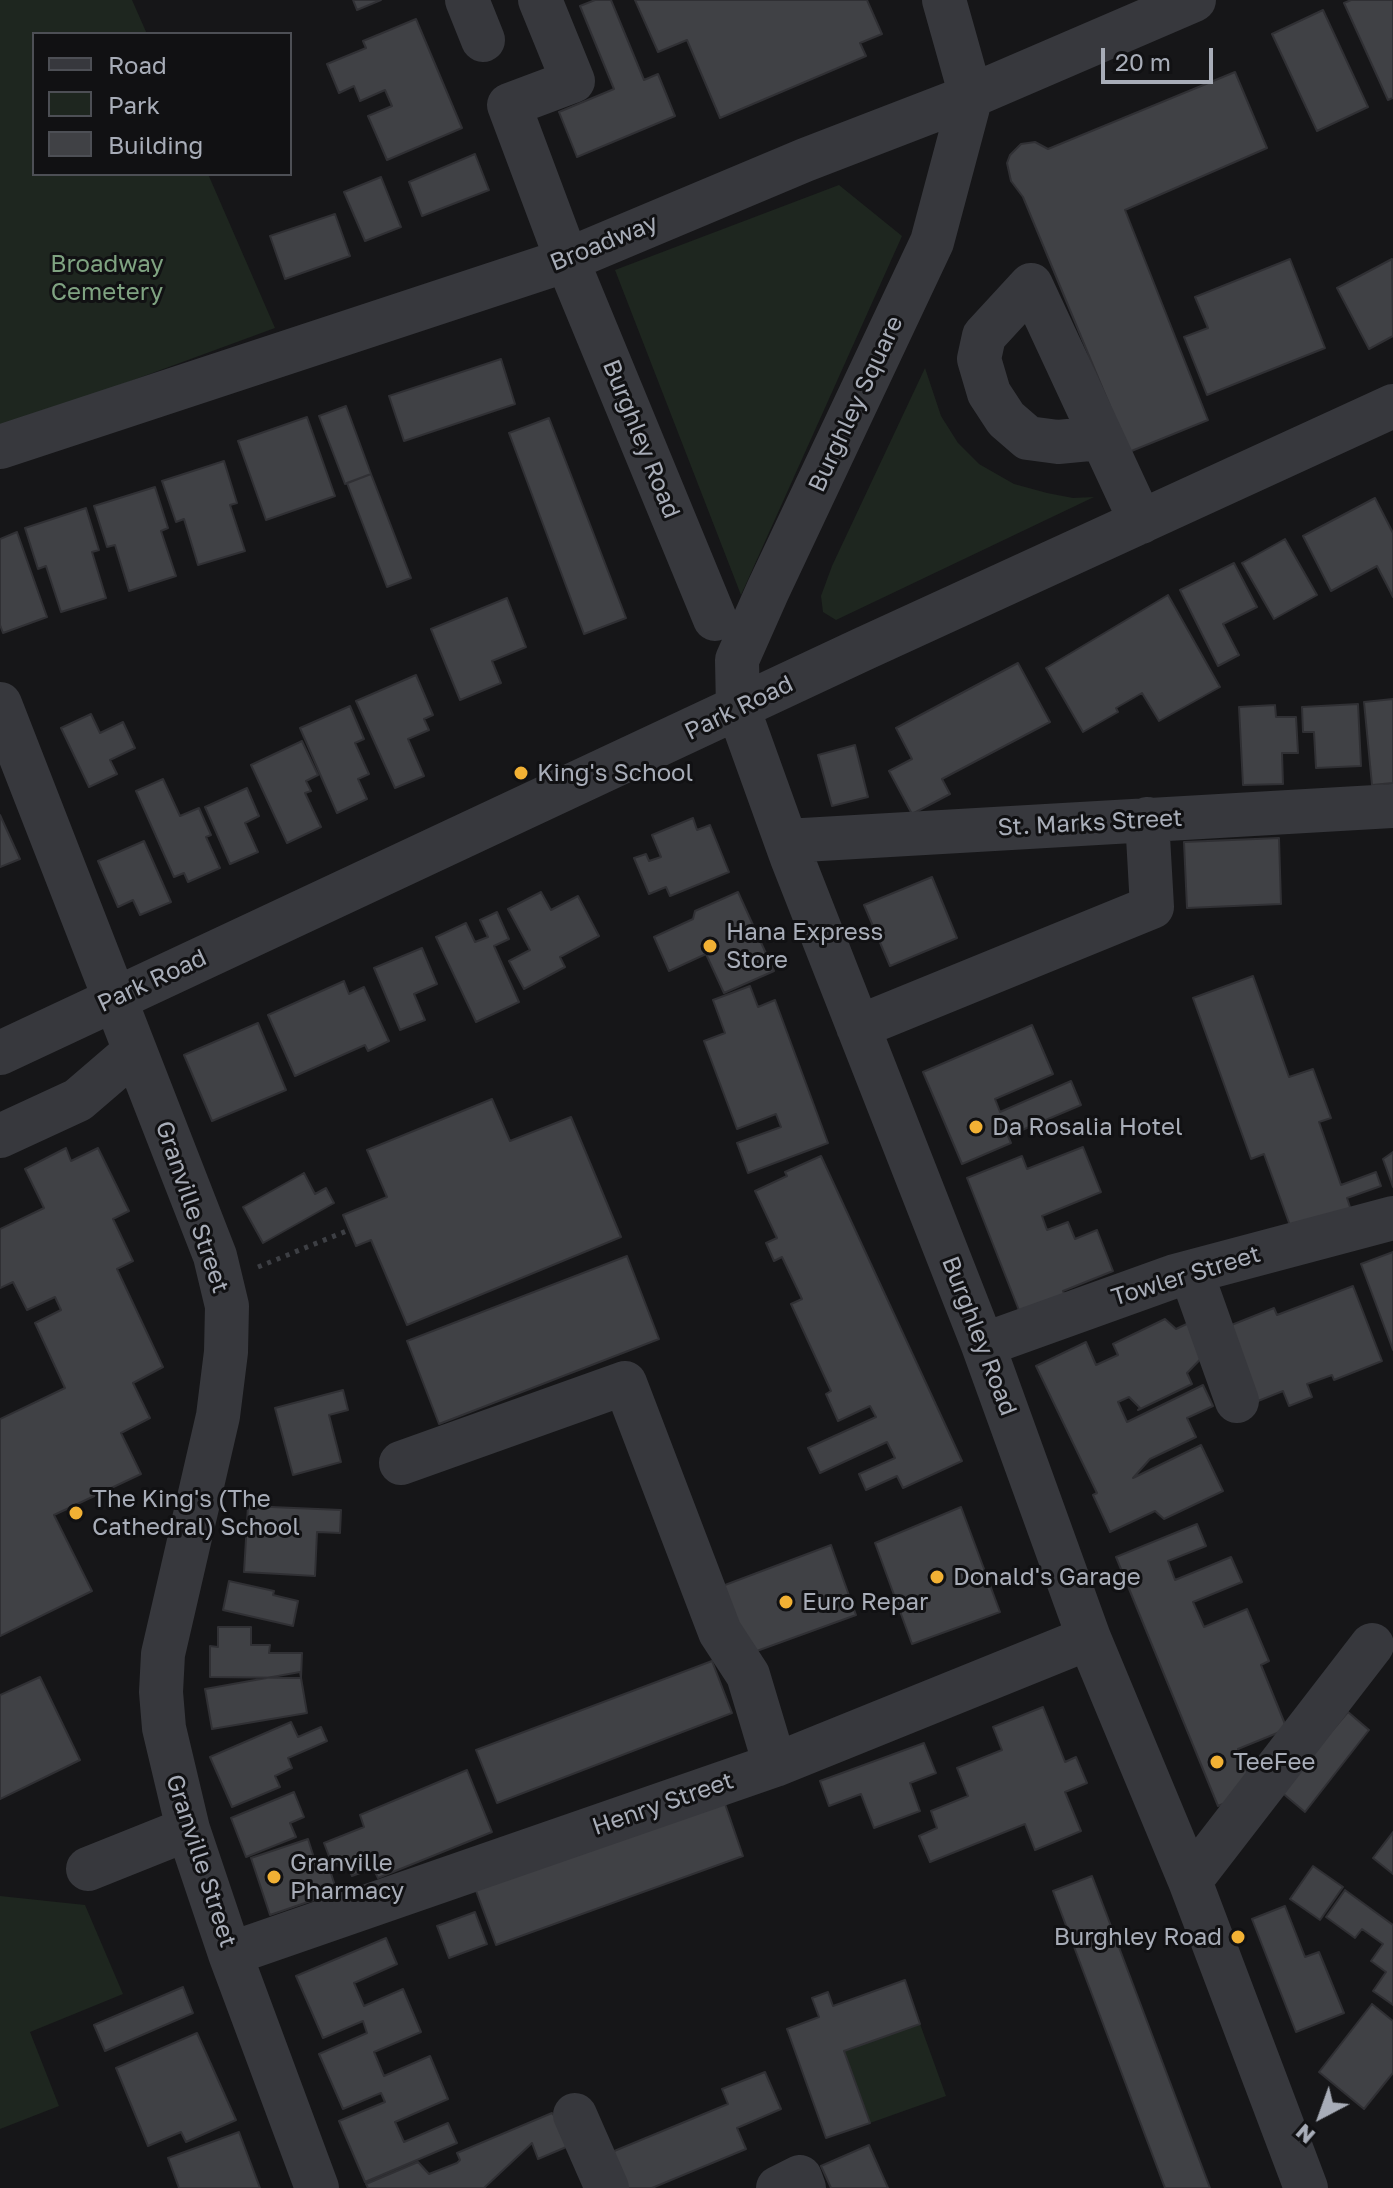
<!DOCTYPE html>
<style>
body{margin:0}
#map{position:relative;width:1393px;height:2188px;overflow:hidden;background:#161618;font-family:"Golos Text",sans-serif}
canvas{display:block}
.legend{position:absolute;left:32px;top:32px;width:260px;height:144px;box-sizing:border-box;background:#111113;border:2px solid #4d4f55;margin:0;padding:10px 14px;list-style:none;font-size:24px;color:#a8adb8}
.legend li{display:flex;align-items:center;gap:16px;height:40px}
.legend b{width:40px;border:2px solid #4d4f55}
.north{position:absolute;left:1281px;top:2076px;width:80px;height:80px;-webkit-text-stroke:6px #111113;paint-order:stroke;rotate:221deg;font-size:22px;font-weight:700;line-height:32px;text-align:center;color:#a8adb8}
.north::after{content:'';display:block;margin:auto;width:28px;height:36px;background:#a8adb8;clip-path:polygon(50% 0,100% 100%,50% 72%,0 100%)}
.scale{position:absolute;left:1101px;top:48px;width:112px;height:36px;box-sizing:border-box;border:4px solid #a8adb8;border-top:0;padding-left:10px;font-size:24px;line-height:28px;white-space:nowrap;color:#a8adb8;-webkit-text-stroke:6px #111113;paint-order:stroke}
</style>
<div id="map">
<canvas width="1393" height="2188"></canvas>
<ul class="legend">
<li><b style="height:10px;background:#37383d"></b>Road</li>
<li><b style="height:22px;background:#1e261f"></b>Park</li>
<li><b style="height:22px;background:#404145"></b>Building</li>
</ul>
<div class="north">N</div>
<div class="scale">20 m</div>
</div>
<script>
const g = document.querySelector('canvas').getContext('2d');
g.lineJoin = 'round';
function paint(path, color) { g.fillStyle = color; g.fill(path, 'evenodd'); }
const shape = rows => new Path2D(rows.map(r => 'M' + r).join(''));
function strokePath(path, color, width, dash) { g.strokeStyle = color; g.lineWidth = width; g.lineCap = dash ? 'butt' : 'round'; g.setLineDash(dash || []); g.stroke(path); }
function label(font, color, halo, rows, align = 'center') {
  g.font = font + ' "Golos Text",sans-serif'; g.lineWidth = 6; g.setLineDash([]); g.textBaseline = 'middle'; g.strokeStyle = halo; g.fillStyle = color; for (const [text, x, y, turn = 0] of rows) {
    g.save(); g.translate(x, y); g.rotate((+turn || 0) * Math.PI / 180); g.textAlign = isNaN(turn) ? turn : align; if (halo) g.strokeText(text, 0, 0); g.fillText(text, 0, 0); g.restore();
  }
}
paint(shape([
 [0,0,132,0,147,34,34,34,34,174,208,174,275,328,0,429],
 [839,185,902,236,741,595,615,270],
 [925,368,941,416,958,443,979,464,1014,484,1047,493,1073,498,1094,497,836,620,823,612,821,596,832,566],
 [0,1896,85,1905,123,1994,30,2032,59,2106,0,2129],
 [920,2024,946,2096,870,2123,844,2051]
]), '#1e261f');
const building = shape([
 [353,0,381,0,357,10,353,0],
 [595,0,611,0,644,80,658,74,675,116,577,157,559,112,614,89,580,6,595,0],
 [635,0,867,0,882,34,860,43,866,56,720,118,687,40,658,52,635,0],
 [1351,0,1393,0,1393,98,1388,100,1344,3,1351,0],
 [1323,10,1368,107,1317,131,1272,34,1323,10],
 [416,19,462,128,387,160,368,116,392,106,385,90,360,101,354,86,339,93,327,64,366,48,363,41,416,19],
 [1235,72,1267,148,1125,210,1208,420,1129,452,1023,197,1011,181,1007,163,1010,155,1021,144,1035,142,1048,149,1235,72],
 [475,154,489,190,422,216,409,182,475,154],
 [381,177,401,227,365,241,344,192,381,177],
 [335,214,350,256,285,279,270,236,335,214],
 [1290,259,1325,348,1207,395,1184,337,1208,328,1195,297,1290,259],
 [1392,259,1393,336,1369,349,1337,288,1392,259],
 [501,359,515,404,404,441,389,396,501,359],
 [346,406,371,474,345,484,319,416,346,406],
 [307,417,335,496,266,520,238,441,307,417],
 [549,418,626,618,584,634,509,433,549,418],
 [224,461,237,503,230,505,245,551,198,565,184,519,176,522,162,481,224,461],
 [371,474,411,578,387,587,347,483,371,474],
 [155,487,168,528,161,531,176,576,129,591,115,545,107,547,94,506,155,487],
 [1375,498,1393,533,1393,597,1377,566,1331,591,1303,536,1375,498],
 [86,508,99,550,92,552,106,598,61,612,46,566,38,569,25,528,86,508],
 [17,532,47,617,3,633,0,625,0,539,17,532],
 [1285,539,1317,595,1274,619,1242,563,1285,539],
 [1234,563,1257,607,1223,624,1239,655,1218,666,1180,590,1234,563],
 [1168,595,1220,687,1159,721,1142,693,1116,708,1118,712,1083,732,1046,668,1168,595],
 [507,598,526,647,492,661,501,683,460,700,431,629,507,598],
 [1018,663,1050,722,942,779,950,794,912,814,889,771,912,759,896,728,1018,663],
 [416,675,433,715,424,719,429,730,408,739,424,776,395,788,356,701,416,675],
 [1393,699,1393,783,1372,785,1364,702,1393,699],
 [1358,704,1361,766,1316,768,1314,732,1303,732,1302,707,1358,704],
 [1275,705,1276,717,1296,717,1298,753,1282,753,1283,784,1243,785,1239,707,1275,705],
 [350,706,364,739,355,743,369,774,358,779,367,799,337,813,300,728,350,706],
 [91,714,100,733,123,722,135,748,110,760,117,774,89,787,61,728,91,714],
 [302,741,318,775,306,781,311,791,305,793,321,827,287,843,251,765,302,741],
 [855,745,868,797,832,806,818,755,855,745],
 [163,779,180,816,199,808,211,835,206,837,220,868,188,882,184,873,174,877,136,791,163,779],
 [247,788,259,816,245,823,258,852,230,864,205,807,247,788],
 [0,815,20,859,0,867,0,815],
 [693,818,697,830,710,825,729,872,670,896,666,887,649,894,634,858,646,854,649,861,661,857,652,835,693,818],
 [1279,838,1281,904,1187,908,1184,842,1279,838],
 [144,841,171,902,140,915,133,900,118,907,98,861,144,841],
 [932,877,957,938,890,966,864,905,932,877],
 [541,892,551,910,578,896,599,936,560,957,565,967,524,989,509,961,530,950,508,909,541,892],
 [738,892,774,971,724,993,706,954,669,971,654,937,693,919,695,911,738,892],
 [497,912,509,939,494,946,519,1002,476,1022,436,937,466,923,475,942,488,937,480,920,497,912],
 [422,948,437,984,414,994,425,1020,400,1030,374,968,422,948],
 [1253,976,1289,1077,1313,1069,1331,1118,1319,1122,1341,1185,1376,1172,1381,1186,1347,1198,1351,1210,1292,1231,1264,1154,1251,1159,1193,998,1253,976],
 [344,981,349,994,364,987,389,1041,368,1051,365,1045,295,1076,268,1015,344,981],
 [750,986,758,1007,775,1000,828,1143,748,1173,737,1143,781,1127,776,1114,737,1129,704,1041,725,1033,713,1000,750,986],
 [258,1023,286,1090,212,1121,184,1055,258,1023],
 [1032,1025,1053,1074,995,1099,1000,1112,1071,1081,1081,1105,1008,1136,1011,1143,962,1164,923,1072,1032,1025],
 [492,1099,510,1141,571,1117,621,1237,407,1325,371,1240,356,1246,343,1215,387,1197,367,1150,492,1099],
 [1083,1147,1101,1192,1042,1216,1047,1230,1068,1222,1075,1239,1097,1230,1113,1271,1063,1291,1067,1301,1022,1318,967,1178,1022,1156,1027,1169,1083,1147],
 [66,1148,71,1161,98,1148,129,1211,113,1219,133,1261,117,1269,163,1367,133,1383,150,1418,121,1433,141,1474,54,1515,92,1591,0,1636,0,1419,65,1388,35,1323,61,1310,55,1297,27,1310,13,1282,0,1288,0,1229,44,1208,25,1169,66,1148],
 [1393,1152,1393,1187,1383,1159,1393,1152],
 [821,1156,962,1461,903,1488,897,1476,866,1490,859,1474,895,1458,887,1442,820,1473,808,1448,876,1417,870,1406,838,1421,826,1394,831,1391,791,1304,802,1299,782,1257,774,1261,766,1243,777,1238,755,1191,787,1176,785,1172,821,1156],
 [304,1173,315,1194,326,1188,334,1203,263,1243,243,1207,304,1173],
 [1393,1252,1393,1350,1361,1264,1393,1252],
 [627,1256,659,1339,439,1424,407,1341,627,1256],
 [1353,1286,1382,1361,1334,1380,1332,1375,1307,1384,1312,1397,1289,1406,1283,1391,1253,1403,1224,1328,1274,1308,1277,1315,1353,1286],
 [1165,1319,1176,1329,1193,1321,1216,1343,1187,1373,1192,1384,1138,1410,1140,1408,1129,1397,1118,1402,1127,1422,1203,1385,1213,1406,1187,1418,1196,1437,1150,1459,1133,1478,1201,1445,1223,1491,1164,1519,1155,1511,1110,1532,1093,1495,1097,1493,1036,1366,1086,1342,1096,1365,1118,1355,1113,1344,1165,1319],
 [343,1390,348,1410,329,1415,341,1462,293,1475,275,1408,343,1390],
 [248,1506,341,1510,340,1533,317,1532,315,1576,244,1572,248,1506],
 [961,1507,1000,1612,912,1644,875,1543,961,1507],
 [1197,1524,1206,1546,1168,1561,1175,1580,1231,1557,1242,1582,1193,1602,1204,1627,1247,1609,1269,1661,1261,1665,1287,1729,1238,1749,1255,1791,1218,1806,1116,1557,1197,1524],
 [831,1545,856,1615,743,1656,717,1588,831,1545],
 [229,1581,274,1591,273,1595,298,1601,293,1626,223,1610,229,1581],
 [218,1627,251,1627,251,1645,270,1645,269,1653,302,1653,301,1678,210,1677,210,1646,218,1647,218,1627],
 [712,1661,732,1713,497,1803,476,1750,712,1661],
 [300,1672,307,1713,212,1729,205,1689,300,1672],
 [40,1677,80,1760,0,1799,0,1695,40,1677],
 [1043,1707,1065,1762,1076,1757,1087,1783,1065,1792,1081,1831,1035,1850,1025,1824,930,1862,919,1836,937,1828,931,1811,968,1796,957,1768,1002,1750,993,1727,1043,1707],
 [1348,1712,1369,1730,1305,1812,1280,1791,1348,1712],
 [291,1722,298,1737,321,1727,327,1741,288,1758,292,1768,275,1776,280,1787,232,1807,210,1757,291,1722],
 [924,1743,936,1773,910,1783,920,1811,874,1828,861,1794,829,1806,820,1781,924,1743],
 [467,1770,492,1832,378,1878,373,1868,352,1876,346,1862,333,1867,324,1843,364,1827,360,1815,467,1770],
 [294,1792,304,1817,290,1823,296,1837,246,1857,231,1818,294,1792],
 [723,1798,743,1856,496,1945,475,1888,723,1798],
 [1393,1832,1393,1874,1373,1858,1393,1832],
 [308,1839,316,1864,327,1861,337,1892,270,1915,251,1858,308,1839],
 [1313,1866,1343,1887,1320,1920,1290,1899,1313,1866],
 [1092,1876,1210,2188,1165,2188,1053,1891,1092,1876],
 [1345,1890,1393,1925,1393,2005,1373,1991,1386,1972,1371,1961,1383,1944,1362,1929,1355,1938,1326,1917,1345,1890],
 [1285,1906,1305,1957,1319,1952,1344,2013,1296,2032,1252,1919,1285,1906],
 [475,1912,487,1944,449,1958,437,1926,475,1912],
 [386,1938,397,1964,354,1983,364,2006,403,1989,421,2032,374,2052,384,2076,430,2056,448,2099,395,2122,404,2142,448,2123,457,2143,365,2182,339,2121,385,2102,381,2093,343,2109,319,2054,367,2033,363,2021,323,2038,296,1976,386,1938],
 [905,1980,920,2024,844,2051,870,2123,826,2138,787,2029,819,2017,812,1998,828,1992,833,2006,905,1980],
 [183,1987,193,2013,105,2051,94,2025,183,1987],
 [1372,2004,1393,2021,1393,2073,1364,2109,1319,2072,1372,2004],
 [197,2033,236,2120,186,2142,181,2132,148,2146,116,2068,197,2033],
 [765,2072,781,2109,737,2128,746,2149,652,2188,621,2188,607,2154,728,2104,722,2089,765,2072],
 [552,2113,564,2129,571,2145,538,2159,532,2143,484,2188,368,2188,366,2184,418,2162,429,2174,457,2163,460,2160,457,2153,552,2113],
 [239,2132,260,2188,179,2188,168,2158,239,2132],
 [869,2145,888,2188,831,2188,821,2166,869,2145]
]);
paint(building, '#404145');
strokePath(building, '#303034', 2);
strokePath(shape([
 [258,1267,349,1230]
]), '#3d3f44', 5, [4, 6]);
strokePath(shape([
 [467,0,483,40],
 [540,0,573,81,509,105,567,260,715,619],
 [944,0,971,96],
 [971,96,932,242,768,590,737,660,738,708,792,858,983,1345,1089,1638,1190,1881,1306,2188],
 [1100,438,1058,442,1028,438,1006,419,989,393,979,359,984,336,1031,285,1141,522],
 [0,447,567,260,805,160,971,96,1194,0],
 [0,704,215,1256,227,1306,226,1352,218,1416,163,1654,161,1692,164,1728,188,1829,230,1954,317,2188],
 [786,841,1393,806],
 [858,1027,1152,907,1147,819],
 [0,1053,863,649,1393,406],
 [0,1136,78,1100,135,1051],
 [1191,1272,1237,1401],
 [983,1345,1175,1276,1393,1218],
 [401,1463,625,1383,720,1632,748,1675,775,1765],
 [88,1869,188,1829],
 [1190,1881,1372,1645],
 [230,1954,775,1765,1089,1638],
 [575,2115,607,2188],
 [778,2188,800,2177,804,2188]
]), '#37383d', 44);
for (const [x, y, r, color] of [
 [521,773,8,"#f2b134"],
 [710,946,8,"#f2b134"],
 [976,1127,8,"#f2b134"],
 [76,1513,8,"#f2b134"],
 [937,1577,8,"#f2b134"],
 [786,1602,8,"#f2b134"],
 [1217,1762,8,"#f2b134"],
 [274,1877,8,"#f2b134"],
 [1238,1937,8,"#f2b134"]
]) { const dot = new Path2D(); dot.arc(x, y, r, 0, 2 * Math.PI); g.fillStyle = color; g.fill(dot); strokePath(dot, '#111113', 3); }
label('24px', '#a8adb8', '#111113', [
 ["Broadway",604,243,-22],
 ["Burghley Square",856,404,-65],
 ["Burghley Road",641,439,68],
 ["Park Road",739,708,-26],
 ["St. Marks Street",1090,823,-3],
 ["Park Road",152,981,-25],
 ["Granville Street",192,1207,71],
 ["Towler Street",1186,1276,-17],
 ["Burghley Road",979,1336,69],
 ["Henry Street",663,1804,-19],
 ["Granville Street",201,1861,72]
]);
label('24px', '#7fa381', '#111113', [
 ["Broadway",107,264],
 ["Cemetery",107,292]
]);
label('24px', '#a8adb8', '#111113', [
 ["King's School",537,773],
 ["Hana Express",726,932],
 ["Store",726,960],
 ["Da Rosalia Hotel",992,1127],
 ["The King's (The",92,1499],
 ["Cathedral) School",92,1527],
 ["Donald's Garage",953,1577],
 ["Euro Repar",802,1602],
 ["TeeFee",1233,1762],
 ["Granville",290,1863],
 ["Pharmacy",290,1891],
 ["Burghley Road",1222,1937,"right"]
], 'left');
</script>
